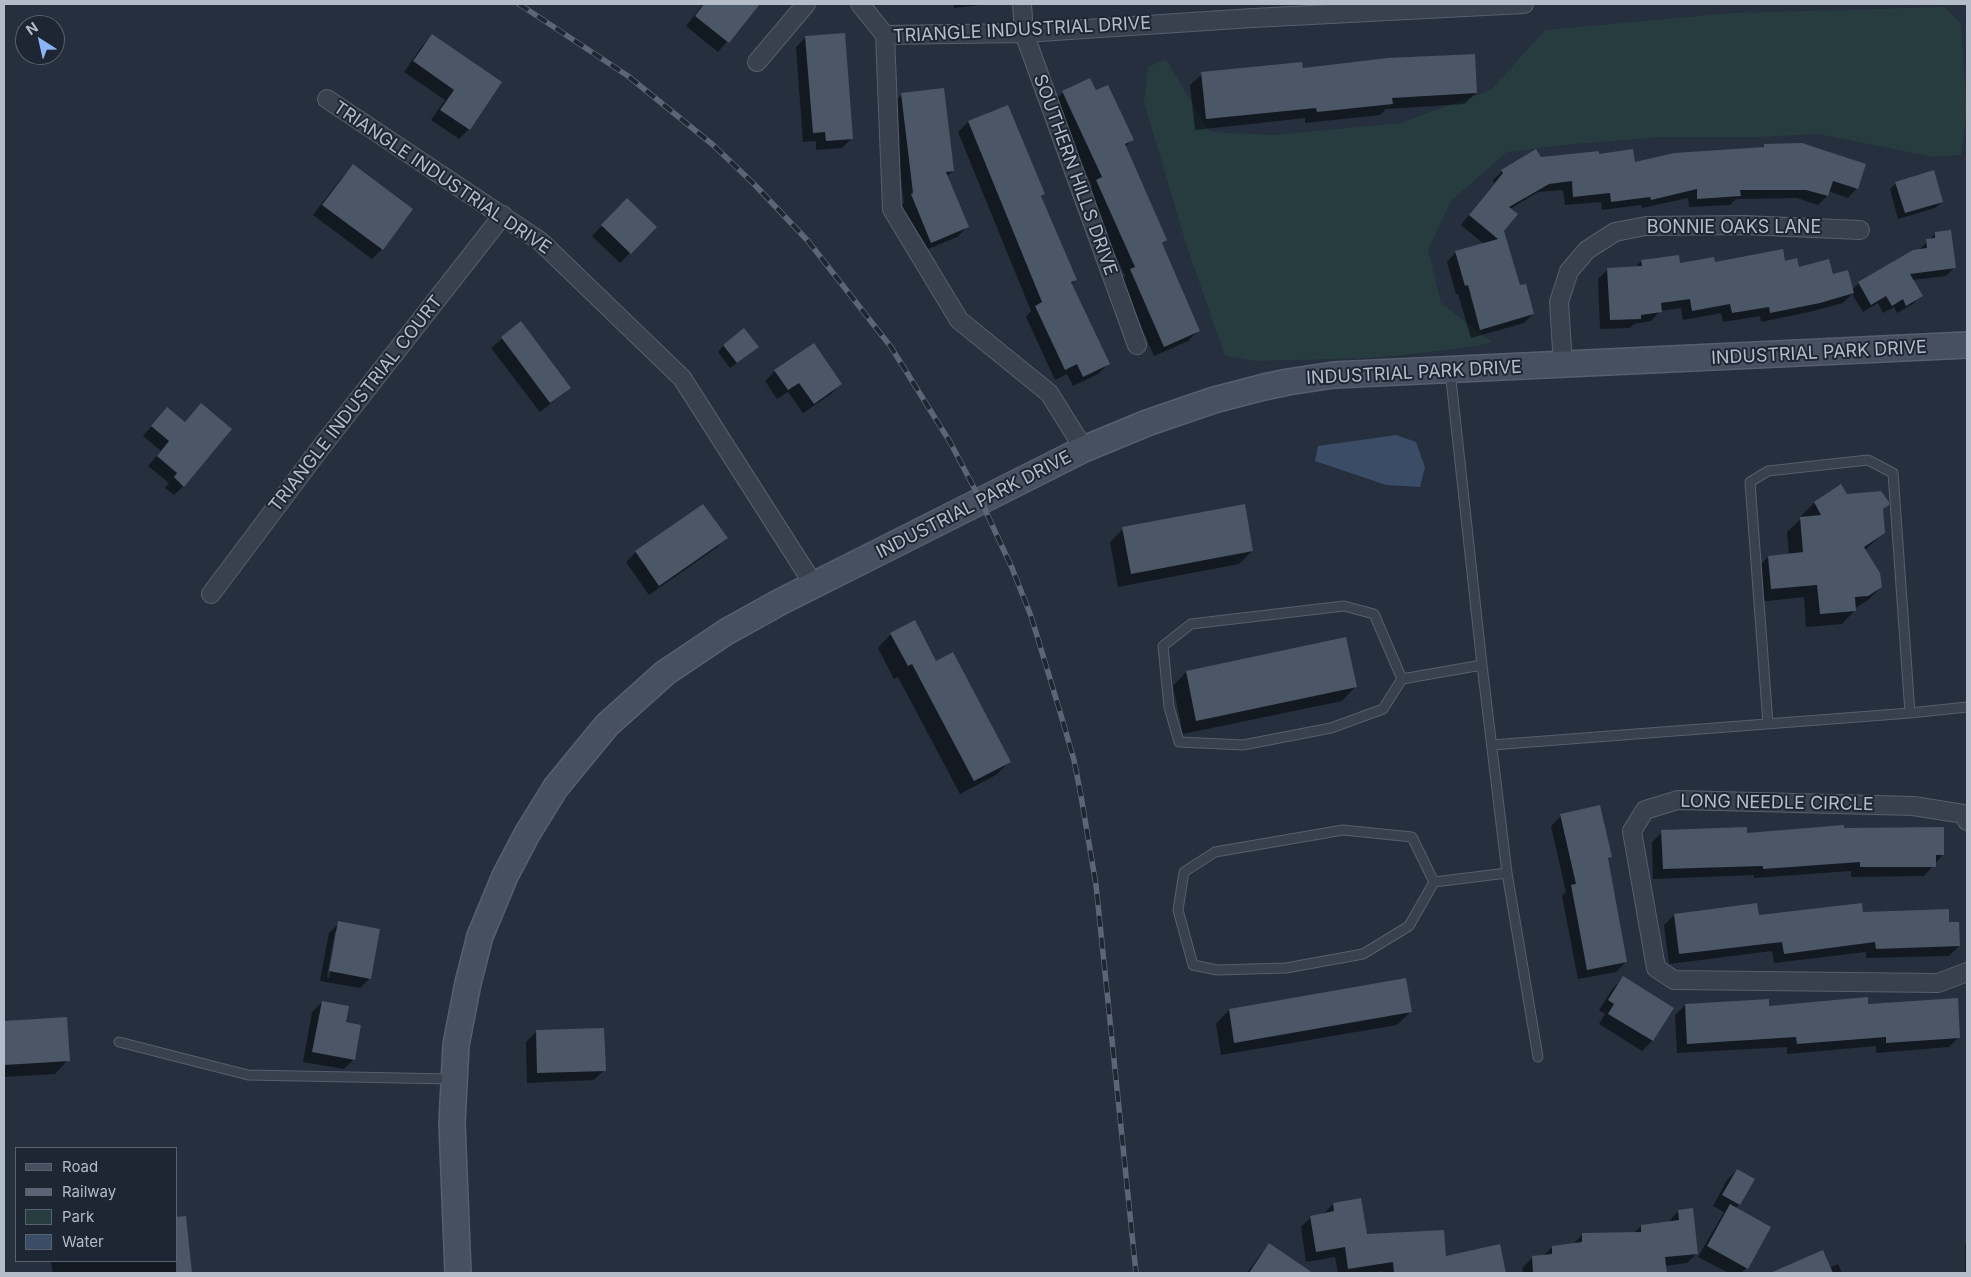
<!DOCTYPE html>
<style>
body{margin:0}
#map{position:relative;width:1971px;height:1277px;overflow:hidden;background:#252f3e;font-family:Inter,sans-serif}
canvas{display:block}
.frame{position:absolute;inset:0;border:5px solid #b5bcc9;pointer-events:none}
.legend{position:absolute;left:15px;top:1147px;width:162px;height:115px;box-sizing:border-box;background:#1e2633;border:1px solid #5a626f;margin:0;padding:6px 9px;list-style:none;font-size:15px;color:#b5bcc9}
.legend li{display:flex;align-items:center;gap:10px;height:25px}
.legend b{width:25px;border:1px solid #5a626f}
.north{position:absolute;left:15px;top:15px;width:50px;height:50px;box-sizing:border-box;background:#1e2633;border:1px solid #5a626f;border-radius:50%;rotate:325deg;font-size:14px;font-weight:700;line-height:20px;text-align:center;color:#b5bcc9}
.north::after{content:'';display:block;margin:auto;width:18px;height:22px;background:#8db5f6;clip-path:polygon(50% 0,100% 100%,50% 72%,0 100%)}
</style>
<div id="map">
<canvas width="1971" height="1277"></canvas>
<div class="frame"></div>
<ul class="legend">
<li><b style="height:6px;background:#475061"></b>Road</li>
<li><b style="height:6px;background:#5b6575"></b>Railway</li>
<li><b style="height:14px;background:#273c3f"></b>Park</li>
<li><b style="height:14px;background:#3b4c67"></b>Water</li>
</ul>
<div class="north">N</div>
</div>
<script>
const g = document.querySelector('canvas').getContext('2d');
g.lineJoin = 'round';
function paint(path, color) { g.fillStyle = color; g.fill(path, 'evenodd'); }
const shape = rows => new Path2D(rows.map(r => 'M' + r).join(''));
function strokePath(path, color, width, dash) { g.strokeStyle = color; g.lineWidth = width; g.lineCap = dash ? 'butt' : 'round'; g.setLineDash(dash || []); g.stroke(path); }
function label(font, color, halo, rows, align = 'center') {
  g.font = font + ' Inter,sans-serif'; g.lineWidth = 4; g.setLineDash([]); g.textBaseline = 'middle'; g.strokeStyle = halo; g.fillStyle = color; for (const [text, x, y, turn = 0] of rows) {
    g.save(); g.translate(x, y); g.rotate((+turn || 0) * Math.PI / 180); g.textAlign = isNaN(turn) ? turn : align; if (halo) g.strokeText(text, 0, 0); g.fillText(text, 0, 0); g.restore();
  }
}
paint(shape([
 [1945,7,1961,24,1967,112,1961,155,1933,157,1819,134,1756,137,1663,137,1575,144,1507,152,1451,201,1428,250,1441,303,1492,342,1478,346,1421,353,1372,358,1256,361,1225,356,1186,244,1144,102,1148,67,1166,59,1210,132,1273,135,1401,123,1491,90,1545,30,1732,13]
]), '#273c3f');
paint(shape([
 [1396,435,1416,442,1425,467,1420,487,1386,485,1315,461,1318,446]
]), '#3b4c67');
paint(shape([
 [703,4,758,4,718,52,686,26],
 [954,4,989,4,954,8],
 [432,36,501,83,469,129,459,139,431,120,445,100,404,72,422,46],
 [806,37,852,138,842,148,816,150,816,141,803,142,796,47],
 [1302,69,1476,93,1464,104,1386,109,1380,115,1305,123,1305,118,1195,130,1190,85,1202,74],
 [1063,92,1095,92,1132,140,1125,147,1166,240,1161,245,1198,331,1188,341,1154,356,1121,280,1125,276,1086,191,1092,186,1053,102],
 [902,94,953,171,946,177,967,227,957,237,921,252,902,205,904,203,892,104],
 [1007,106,1044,194,1041,197,1076,280,1071,284,1108,364,1098,374,1073,386,1067,374,1055,380,1026,317,1031,311,958,132,968,122],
 [1764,145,1857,188,1848,198,1828,191,1827,196,1818,205,1797,198,1736,199,1730,205,1689,207,1688,198,1642,208,1641,205,1602,210,1601,202,1565,205,1563,190,1538,192,1510,209,1503,231,1520,287,1533,314,1524,323,1471,338,1458,294,1456,294,1447,262,1456,252,1484,244,1461,225,1494,183,1493,180,1502,171,1541,158,1598,155,1634,163,1761,149],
 [353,166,382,249,372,259,313,215,343,176],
 [1896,183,1942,202,1935,208,1898,219,1890,189],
 [627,200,655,227,620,263,592,236],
 [1935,234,1955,267,1946,276,1912,280,1921,295,1913,304,1897,313,1894,307,1883,313,1878,303,1863,312,1852,294,1843,303,1809,312,1761,322,1760,316,1723,322,1721,313,1683,320,1681,308,1660,311,1651,321,1634,324,1630,328,1600,329,1598,279,1608,269,1635,268,1641,261,1679,264,1784,262,1798,269,1833,276,1852,290,1859,283,1919,250],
 [521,323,570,388,540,412,491,348],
 [724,345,751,353,730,368,718,352],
 [775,371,841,384,831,394,803,413,788,392,777,399,765,381],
 [201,404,184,486,174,495,165,488,169,483,148,466,161,451,143,436,158,419,184,423],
 [1841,486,1846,495,1881,510,1884,533,1865,550,1881,587,1867,601,1855,608,1855,610,1842,624,1806,627,1804,597,1758,602,1755,570,1768,557,1789,555,1787,532,1802,518,1801,516,1814,503],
 [1123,529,1252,551,1239,564,1118,587,1110,542],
 [726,538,716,548,649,595,626,562,636,552],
 [891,634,936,663,1009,762,996,775,960,794,898,677,894,679,878,648],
 [1186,672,1355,687,1342,701,1183,734,1173,686],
 [1561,816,1610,857,1607,861,1626,962,1616,972,1578,979,1562,896,1566,892,1551,826],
 [1843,830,1943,855,1924,876,1851,877,1851,871,1754,878,1754,875,1653,879,1652,842,1662,832,1746,834],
 [1862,913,1948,923,1959,946,1949,956,1866,958,1866,952,1774,963,1772,951,1669,964,1664,925,1674,915,1757,917],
 [339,923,370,978,360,988,320,981,329,933],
 [335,932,337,932,329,978,327,977],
 [1623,978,1672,1009,1652,1041,1642,1051,1599,1024,1605,1014,1599,1010,1613,988],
 [322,1002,345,1023,354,1059,344,1069,303,1062,312,1012],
 [1685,1005,1768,1007,1867,1005,1959,1037,1949,1047,1876,1053,1876,1046,1787,1054,1787,1047,1677,1053,1675,1015],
 [1229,1010,1410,1012,1397,1025,1221,1055,1216,1024],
 [66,1019,68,1060,55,1074,4,1077,4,1023],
 [536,1032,604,1070,594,1080,527,1083,526,1042],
 [1737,1170,1739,1205,1735,1208,1749,1266,1741,1273,1729,1273,1698,1257,1724,1212,1713,1206,1727,1180],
 [1333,1204,1366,1236,1444,1258,1499,1246,1505,1273,1383,1273,1383,1271,1370,1273,1338,1273,1335,1257,1306,1262,1301,1227,1311,1217,1323,1214],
 [1678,1211,1697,1253,1687,1263,1665,1266,1665,1273,1523,1273,1522,1268,1532,1258,1543,1256,1552,1247,1573,1244,1583,1234,1633,1234,1641,1226,1668,1223],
 [187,1231,191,1273,53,1273,51,1261,176,1261],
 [1967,1242,1967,1273,1965,1273,1965,1244],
 [1269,1245,1300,1266,1295,1273,1247,1273,1260,1255],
 [1838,1264,1842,1273,1776,1273,1778,1271,1829,1268]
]), '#0007');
paint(shape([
 [704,4,760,4,729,43,695,16],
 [845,33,853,139,826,141,825,132,813,133,805,36],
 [432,34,502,82,470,130,440,110,454,90,413,61],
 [1475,54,1477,93,1392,98,1393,104,1317,112,1316,108,1206,119,1201,72,1302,62,1303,68,1388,58],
 [1090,78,1096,90,1108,85,1134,140,1125,144,1167,240,1162,243,1200,331,1164,347,1130,269,1135,267,1096,180,1102,177,1062,91],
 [944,88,954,171,946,172,969,227,931,243,911,194,913,193,901,93],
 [1008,105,1045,194,1041,196,1077,280,1071,282,1110,364,1083,377,1077,364,1065,370,1035,306,1042,302,968,121],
 [1802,143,1866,164,1858,189,1833,181,1828,196,1806,190,1740,190,1741,196,1697,199,1697,189,1651,200,1650,197,1611,202,1610,193,1573,197,1572,181,1549,184,1509,207,1518,214,1504,231,1520,285,1526,284,1534,314,1480,330,1468,285,1465,286,1455,251,1498,239,1469,215,1503,173,1501,170,1536,149,1541,157,1599,151,1599,154,1633,149,1635,162,1674,153,1764,147,1764,144],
 [353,164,413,209,383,250,322,205],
 [1934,170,1943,202,1905,213,1895,182],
 [627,198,657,227,631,254,601,225],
 [1951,230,1956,268,1910,274,1923,296,1906,306,1903,299,1892,306,1886,296,1871,305,1858,282,1913,250,1927,248,1926,239,1935,238,1935,232],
 [1783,249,1785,261,1797,258,1799,267,1829,259,1833,274,1848,270,1854,293,1820,303,1770,313,1769,307,1732,313,1730,304,1692,311,1690,299,1661,303,1662,312,1641,315,1641,319,1610,320,1607,268,1642,266,1641,260,1679,255,1680,263,1714,257,1715,262],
 [521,321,571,388,550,403,501,337],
 [744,328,759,347,737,363,723,345],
 [814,343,842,384,814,404,799,383,788,390,774,370],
 [201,403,232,429,184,487,174,477,177,473,157,456,169,441,151,426,167,407,185,422],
 [1841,484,1847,494,1881,491,1889,502,1889,505,1883,509,1885,533,1864,547,1880,573,1882,587,1868,596,1855,597,1856,611,1820,614,1817,585,1771,589,1768,556,1803,552,1800,517,1821,515,1814,502],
 [703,504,728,538,659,586,635,551],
 [1245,504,1253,551,1131,574,1122,527],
 [915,620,936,661,953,652,1011,762,974,781,912,664,908,666,890,633],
 [1346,637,1357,687,1196,721,1186,671],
 [1600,805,1612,857,1608,858,1627,962,1587,970,1571,885,1576,884,1560,814],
 [1844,825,1844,828,1944,827,1944,855,1936,855,1936,867,1860,867,1860,862,1763,869,1763,866,1663,869,1661,830,1747,827,1747,833],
 [1757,903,1759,915,1862,903,1863,912,1949,909,1949,922,1959,922,1960,946,1876,949,1875,942,1784,954,1782,942,1679,954,1674,914],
 [338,921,380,929,371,979,329,971],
 [1623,976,1674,1008,1653,1041,1608,1014,1614,1004,1608,1000],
 [1406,978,1412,1012,1234,1043,1229,1009],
 [1868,997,1868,1004,1958,998,1960,1038,1886,1043,1886,1037,1797,1044,1796,1037,1687,1044,1685,1004,1769,999,1769,1006],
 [322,1001,349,1006,346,1022,361,1025,355,1060,312,1052],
 [67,1017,70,1061,4,1065,4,1021],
 [604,1028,606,1071,537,1073,536,1030],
 [1737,1169,1755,1179,1740,1205,1722,1195],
 [1361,1198,1367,1234,1444,1230,1446,1256,1500,1244,1506,1273,1394,1273,1393,1262,1348,1269,1345,1247,1316,1252,1310,1216,1334,1211,1333,1203],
 [1730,1204,1771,1227,1748,1269,1707,1246],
 [1693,1208,1698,1254,1665,1257,1667,1273,1533,1273,1532,1256,1552,1254,1552,1246,1582,1242,1582,1233,1641,1232,1641,1225,1679,1220,1678,1210],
 [186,1216,192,1273,176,1273,176,1217],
 [1269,1243,1313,1273,1249,1273],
 [1823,1250,1833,1273,1770,1273]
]), '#4b5667');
const lane = shape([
 [1450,370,1482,665,1507,873,1538,1057],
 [1402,679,1383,709,1331,728,1243,745,1179,742,1169,707,1163,646,1191,624,1344,606,1374,614,1402,679,1482,665],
 [1768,724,1750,482,1768,471,1868,460,1893,473,1910,713],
 [1492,745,1910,713,1967,707],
 [1434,882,1412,837,1343,830,1215,852,1184,872,1178,910,1193,965,1217,970,1286,968,1363,954,1409,926,1434,882,1507,873],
 [119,1042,248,1075,452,1079]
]);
const street = shape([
 [860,4,885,35],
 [1022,4,1024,33,1137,345],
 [757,62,806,4],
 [327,99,540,241,682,378,814,585],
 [1563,365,1559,302,1569,271,1587,250,1615,232,1646,226,1743,225,1860,230],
 [1084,449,1049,393,959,320,892,209,885,35,1024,33,1253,18,1524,4],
 [211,594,322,446,503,215],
 [1967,821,1964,814,1913,806,1678,800,1645,810,1632,831,1656,968,1674,980,1938,983,1967,972]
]);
const secondary = shape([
 [458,1273,452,1123,456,1045,468,983,480,936,505,876,527,834,556,787,607,725,665,673,726,632,780,602,1084,449,1147,423,1214,400,1264,387,1288,382,1334,375,1967,345]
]);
strokePath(lane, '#575f6c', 11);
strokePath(street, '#575f6c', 20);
strokePath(secondary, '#575f6c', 28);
strokePath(lane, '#39414e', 9);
strokePath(street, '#39414e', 18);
strokePath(secondary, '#475061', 25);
const rail = shape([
 [519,4,628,76,712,144,753,183,808,241,891,347,950,442,981,501,1012,568,1031,616,1058,705,1074,760,1081,796,1096,885,1136,1273]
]);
strokePath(rail, '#5b6575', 5.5);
strokePath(rail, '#1e2633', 4, [11]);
label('18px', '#b5bcc9', '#1e2633', [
 ["TRIANGLE INDUSTRIAL DRIVE",1022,30,-3],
 ["SOUTHERN HILLS DRIVE",1075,175,70],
 ["TRIANGLE INDUSTRIAL DRIVE",442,178,34],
 ["BONNIE OAKS LANE",1734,228],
 ["INDUSTRIAL PARK DRIVE",1819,353,-3],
 ["INDUSTRIAL PARK DRIVE",1414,373,-3],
 ["TRIANGLE INDUSTRIAL COURT",356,404,-52],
 ["INDUSTRIAL PARK DRIVE",974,505,-27],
 ["LONG NEEDLE CIRCLE",1777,803,1]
]);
</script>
